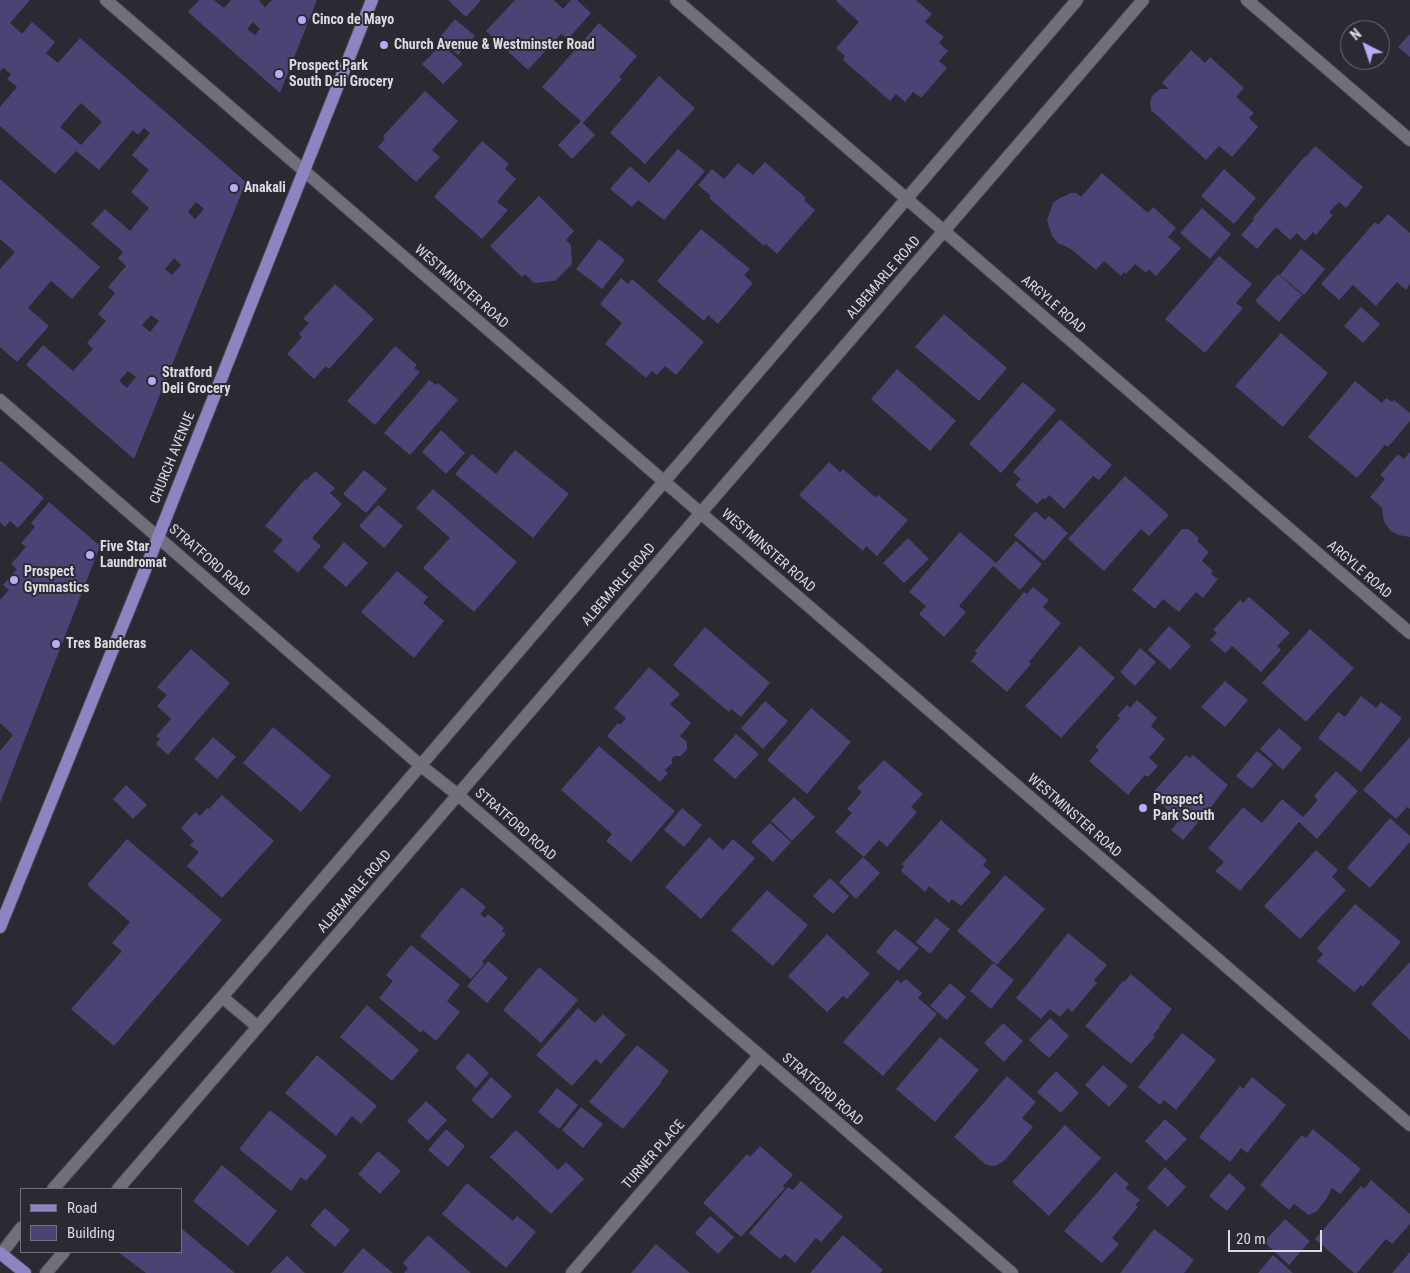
<!DOCTYPE html>
<style>
body{margin:0}
#map{position:relative;width:1410px;height:1273px;overflow:hidden;background:#2a2a33;font-family:"Roboto Condensed",sans-serif}
canvas{display:block}
.legend{position:absolute;left:20px;top:1188px;width:162px;height:65px;box-sizing:border-box;background:#2a2a33;border:1px solid #717179;margin:0;padding:6px 9px;list-style:none;font-size:15px;color:#dcdbe2}
.legend li{display:flex;align-items:center;gap:10px;height:25px}
.legend b{width:25px;border:1px solid #717179}
.north{position:absolute;left:1340px;top:20px;width:50px;height:50px;box-sizing:border-box;background:#2a2a33;border:1px solid #717179;border-radius:50%;rotate:319deg;font-size:14px;font-weight:700;line-height:20px;text-align:center;color:#dcdbe2}
.north::after{content:'';display:block;margin:auto;width:18px;height:22px;background:#b4acf9;clip-path:polygon(50% 0,100% 100%,50% 72%,0 100%)}
.scale{position:absolute;left:1228px;top:1230px;width:94px;height:22px;box-sizing:border-box;border:2px solid #dcdbe2;border-top:0;padding-left:6px;font-size:15px;line-height:18px;white-space:nowrap;color:#dcdbe2;-webkit-text-stroke:4px #2a2a33;paint-order:stroke}
</style>
<div id="map">
<canvas width="1410" height="1273"></canvas>
<ul class="legend">
<li><b style="height:6px;background:#8c85c1"></b>Road</li>
<li><b style="height:14px;background:#494473"></b>Building</li>
</ul>
<div class="north">N</div>
<div class="scale">20 m</div>
</div>
<script>
const g = document.querySelector('canvas').getContext('2d');
g.lineJoin = 'round';
function paint(path, color) { g.fillStyle = color; g.fill(path, 'evenodd'); }
const shape = rows => new Path2D(rows.map(r => 'M' + r).join(''));
function strokePath(path, color, width, dash) { g.strokeStyle = color; g.lineWidth = width; g.lineCap = dash ? 'butt' : 'round'; g.setLineDash(dash || []); g.stroke(path); }
function label(font, color, halo, rows, align = 'center') {
  g.font = font + ' "Roboto Condensed",sans-serif'; g.lineWidth = 4; g.setLineDash([]); g.textBaseline = 'middle'; g.strokeStyle = halo; g.fillStyle = color; for (const [text, x, y, turn = 0] of rows) {
    g.save(); g.translate(x, y); g.rotate((+turn || 0) * Math.PI / 180); g.textAlign = isNaN(turn) ? turn : align; if (halo) g.strokeText(text, 0, 0); g.fillText(text, 0, 0); g.restore();
  }
}
paint(shape([
 [0,0,30,0,10,23,22,34,32,22,55,42,46,53,58,63,80,38,246,182,134,459,26,365,43,345,73,371,93,349,87,343,106,321,98,314,115,293,108,287,126,266,118,258,123,252,91,224,105,209,130,231,149,208,131,192,149,170,132,155,150,133,144,128,138,135,133,130,99,170,76,151,55,174,0,126,0,107,17,87,7,79,11,74,3,68,0,71],
 [81,103,102,122,81,145,60,127],
 [196,202,204,209,195,219,188,212],
 [174,258,181,265,172,275,165,269],
 [151,315,159,321,150,332,142,325],
 [128,371,136,377,127,388,119,381],
 [199,0,214,0,224,8,231,0,260,0,259,1,265,7,272,0,317,0,280,93,188,12],
 [253,22,260,29,255,35,247,29],
 [448,0,481,0,466,17],
 [515,0,554,0,563,9,571,0,577,0,591,13,568,39,561,34,528,70,486,31],
 [837,0,916,0,932,14,925,22,944,37,939,43,948,51,939,61,947,68,921,98,913,92,905,102,896,94,890,101,843,60,845,56,836,48,859,22,836,1],
 [455,19,475,36,458,55,439,38],
 [599,23,637,56,619,77,622,79,583,123,595,135,572,159,558,145,581,121,542,87],
 [1410,34,1410,57,1398,47],
 [442,44,463,64,443,84,422,64],
 [1191,50,1205,63,1210,57,1244,88,1236,97,1254,113,1249,118,1258,127,1232,157,1219,146,1206,160,1151,110,1150,102,1152,96,1160,89,1169,89,1162,83],
 [659,76,695,108,645,164,610,133],
 [425,91,458,121,432,150,440,157,416,182,378,147,385,139,383,136],
 [482,141,509,164,505,169,516,179,497,202,508,210,482,239,434,197],
 [1315,146,1363,187,1346,208,1339,202,1329,212,1333,215,1316,235,1313,232,1305,241,1297,233,1290,240,1276,227,1257,249,1241,235,1254,220,1252,219,1305,156,1306,157],
 [678,149,705,171,664,220,638,200,632,207,610,189,630,166,649,183],
 [765,162,806,198,804,200,815,210,777,254,766,244,764,246,709,198,711,196,698,185,712,169,724,179,738,163,753,175],
 [1224,169,1256,198,1234,224,1201,196],
 [1102,173,1148,213,1153,207,1176,228,1168,237,1181,248,1156,276,1149,269,1146,273,1135,264,1126,274,1124,272,1121,276,1104,261,1096,270,1071,249,1058,243,1052,236,1047,220,1053,203,1060,198,1071,193,1076,193,1081,197],
 [0,179,100,267,72,299,51,281,28,308,49,326,17,362,0,347,0,269,15,252,0,239],
 [539,196,574,231,566,240,571,245,572,264,555,281,534,283,525,274,522,277,490,246],
 [1202,208,1231,234,1210,259,1180,233],
 [1388,214,1410,233,1410,284,1406,290,1397,282,1376,306,1353,285,1339,300,1321,284,1375,222,1378,225],
 [701,229,750,269,744,275,753,283,718,324,708,315,704,321,657,281],
 [599,239,625,260,602,289,576,269],
 [1301,249,1325,269,1304,295,1280,275],
 [1219,256,1252,284,1236,303,1243,308,1205,353,1165,319],
 [1278,274,1302,295,1279,322,1255,301],
 [621,278,628,284,632,279,704,342,676,375,665,366,657,375,652,371,646,378,605,344,622,323,600,304],
 [335,284,374,319,329,369,326,366,314,379,287,354,302,337,299,334,309,323,303,319],
 [1361,307,1380,324,1363,343,1344,326],
 [944,314,1007,368,979,401,915,347],
 [1281,333,1328,373,1283,427,1235,386],
 [395,346,417,365,414,368,420,372,375,425,347,401],
 [897,369,956,421,930,451,871,399],
 [429,380,436,385,438,383,458,400,410,455,384,433],
 [1355,381,1382,403,1386,398,1392,402,1394,400,1410,413,1410,421,1388,447,1385,445,1357,478,1308,437],
 [1023,382,1056,410,1001,473,969,444],
 [1060,419,1112,465,1099,480,1093,476,1064,509,1049,495,1045,500,1043,498,1037,504,1015,485,1021,479,1013,472],
 [441,430,465,453,446,474,422,452],
 [515,450,569,494,533,538,455,474,472,454,496,474],
 [1410,452,1410,537,1398,535,1391,531,1384,522,1382,508,1370,497,1385,479,1380,475,1398,454,1404,459],
 [1,461,44,498,18,528,10,521,5,527,0,522,0,462],
 [829,462,840,472,843,469,876,498,878,495,908,520,877,556,866,546,863,551,799,495],
 [364,470,387,489,366,513,343,494],
 [315,471,335,488,330,493,342,504,312,538,321,546,298,573,273,551,283,540,265,526,305,479,307,480],
 [1125,476,1169,515,1149,536,1141,529,1104,571,1068,539],
 [433,489,517,562,474,612,423,568,450,538,416,508],
 [49,502,100,546,0,803,0,751,13,735,0,723,0,600,9,590,3,585,17,569,11,564,26,547,21,543,35,527,31,523],
 [378,505,403,526,384,548,359,526],
 [1035,511,1045,520,1049,516,1068,533,1044,561,1014,535],
 [1182,529,1188,529,1198,537,1198,542,1209,552,1202,561,1213,571,1211,574,1218,579,1203,598,1196,592,1179,612,1163,599,1155,609,1132,590],
 [960,532,996,563,1016,541,1042,564,1020,590,993,566,959,606,966,612,944,637,919,614,926,606,909,592],
 [908,538,929,559,904,583,883,563],
 [344,542,368,563,346,587,323,567],
 [397,571,428,597,423,603,444,621,414,658,361,612],
 [1033,587,1049,600,1043,607,1061,623,1029,662,1031,664,1007,692,971,661,977,653,975,651,1024,592,1027,594],
 [1249,597,1290,633,1277,646,1281,650,1261,672,1232,646,1225,653,1210,640,1217,633,1213,630,1240,600,1243,603],
 [1169,626,1191,646,1170,670,1148,650],
 [705,627,770,683,741,717,731,709,729,712,673,665],
 [1310,629,1354,668,1306,722,1262,683],
 [1080,646,1115,678,1061,738,1025,706],
 [1140,648,1156,662,1135,686,1120,672],
 [191,649,230,683,168,755,156,744,160,739,156,736,171,719,157,706,167,695,157,687],
 [649,667,680,694,670,704,691,723,680,736,687,742,687,749,681,756,674,756,671,760,673,762,665,770,668,773,660,782,607,736,618,723,620,725,626,718,614,708],
 [1225,681,1248,700,1225,727,1201,707],
 [1361,696,1376,708,1381,702,1402,718,1361,772,1318,738,1338,712,1345,717],
 [1137,700,1157,718,1151,726,1165,739,1149,758,1158,766,1148,777,1145,775,1128,795,1089,761,1099,750,1095,747,1120,718,1117,716,1127,705,1130,708],
 [765,701,788,721,763,749,741,728],
 [811,708,851,742,807,794,767,760],
 [273,727,331,776,301,812,243,763],
 [1279,728,1302,748,1283,770,1260,749],
 [736,734,759,754,735,779,713,760],
 [213,737,236,757,217,779,194,759],
 [1410,737,1410,809,1407,807,1396,819,1363,790],
 [599,746,675,811,631,862,606,841,612,834,561,790],
 [1257,751,1273,764,1252,789,1236,776],
 [1186,755,1190,758,1193,755,1228,785,1208,811,1205,809,1200,815,1202,818,1183,840,1171,830,1179,820,1151,795],
 [884,760,923,794,911,807,917,812,887,847,879,840,864,857,835,832,852,813,847,809,862,792,857,788],
 [1336,771,1358,791,1317,839,1299,822,1240,891,1215,871,1224,862,1208,848,1243,807,1262,823,1282,799,1303,817,1318,800,1314,796],
 [126,785,147,805,133,819,113,799],
 [222,795,274,841,222,898,187,866,199,852,190,845,194,841,181,828,195,812,200,816,207,808,209,809],
 [794,797,815,817,792,841,771,821],
 [682,808,702,825,684,847,664,830],
 [1390,818,1410,836,1410,842,1370,888,1347,868],
 [941,820,987,860,983,865,991,872,961,906,952,899,949,903,929,886,925,892,901,871,904,866,902,864],
 [770,823,791,842,773,862,751,842],
 [709,837,723,850,733,839,755,858,701,919,665,887],
 [127,839,222,920,114,1046,71,1009,122,951,112,943,130,922,87,885],
 [1316,850,1338,870,1332,877,1346,890,1300,939,1264,906],
 [863,857,880,873,856,899,839,882],
 [1005,875,1045,909,997,965,957,931],
 [830,878,849,896,833,914,813,896],
 [462,887,486,907,480,914,485,918,488,914,504,928,502,931,506,934,482,962,484,964,471,979,420,936],
 [767,890,808,925,773,966,731,930],
 [1355,904,1401,942,1363,987,1361,985,1354,992,1317,961,1323,954,1317,948],
 [936,918,950,929,930,954,916,942],
 [895,929,919,948,899,971,876,952],
 [1068,933,1107,965,1094,980,1097,983,1072,1012,1068,1008,1060,1017,1050,1009,1041,1019,1016,998],
 [827,934,870,974,847,999,843,996,827,1012,788,976],
 [411,945,460,985,447,1001,460,1012,436,1041,423,1030,421,1033,379,998,393,981,386,975],
 [488,961,508,978,487,1003,467,986],
 [1410,962,1410,1040,1371,1004],
 [993,963,1014,980,991,1009,970,991],
 [539,967,578,1000,541,1043,503,1010],
 [1131,974,1172,1009,1159,1026,1160,1027,1153,1035,1155,1037,1131,1064,1085,1026,1123,981,1124,982],
 [906,979,922,993,918,998,937,1014,883,1076,843,1042,897,980,901,983],
 [950,983,966,997,947,1020,930,1006],
 [367,1005,419,1050,392,1081,340,1037],
 [578,1008,595,1023,603,1014,626,1035,601,1064,596,1059,572,1086,536,1055],
 [1050,1018,1069,1036,1049,1058,1029,1040],
 [1003,1023,1023,1041,1004,1062,984,1043],
 [1182,1033,1216,1060,1176,1110,1164,1100,1160,1105,1138,1087],
 [940,1037,979,1070,935,1122,896,1089],
 [637,1045,669,1071,661,1081,662,1082,623,1129,589,1102],
 [468,1053,489,1073,476,1088,455,1068],
 [317,1055,377,1106,361,1124,352,1116,336,1136,285,1093],
 [1103,1065,1128,1086,1109,1107,1085,1085],
 [1056,1071,1079,1093,1061,1113,1037,1092],
 [1007,1076,1036,1102,1022,1118,1033,1127,1005,1160,997,1165,992,1166,985,1164,954,1137],
 [491,1077,512,1096,492,1119,471,1100],
 [1252,1077,1286,1105,1247,1153,1241,1148,1230,1162,1199,1137,1240,1086,1243,1089],
 [557,1088,578,1105,559,1129,538,1112],
 [426,1101,447,1120,428,1141,407,1121],
 [581,1107,603,1124,583,1148,562,1130],
 [270,1110,327,1156,306,1181,301,1177,291,1191,239,1149],
 [1165,1119,1187,1139,1166,1161,1145,1141],
 [1065,1125,1101,1158,1049,1216,1012,1182],
 [446,1129,465,1146,448,1167,428,1150],
 [1313,1129,1361,1169,1340,1194,1332,1188,1327,1198,1317,1211,1309,1215,1294,1204,1289,1210,1260,1185,1302,1135,1306,1138],
 [516,1130,558,1170,566,1162,584,1179,551,1214,490,1157],
 [760,1146,793,1175,783,1186,785,1188,741,1237,703,1203,747,1154,750,1157],
 [378,1151,401,1171,380,1194,358,1174],
 [222,1165,277,1211,248,1246,193,1201],
 [1165,1167,1186,1187,1168,1207,1147,1188],
 [1115,1172,1129,1184,1125,1188,1140,1200,1135,1205,1138,1207,1112,1238,1119,1244,1102,1263,1064,1231],
 [1229,1173,1246,1188,1227,1211,1209,1196],
 [1371,1180,1410,1214,1410,1224,1392,1244,1386,1239,1357,1273,1354,1273,1315,1239,1361,1186,1364,1189],
 [801,1181,843,1217,821,1242,816,1238,795,1263,785,1254,780,1259,749,1233,788,1187,793,1190],
 [467,1183,513,1221,517,1216,536,1232,506,1268,442,1214],
 [325,1208,350,1230,335,1247,310,1225],
 [710,1216,734,1237,718,1254,695,1233],
 [1285,1219,1310,1241,1289,1265,1264,1242],
 [181,1228,235,1273,146,1273,118,1252,181,1252],
 [1154,1229,1194,1260,1184,1273,1120,1273],
 [428,1235,471,1273,404,1273,408,1268,403,1263],
 [843,1235,883,1270,880,1273,810,1273],
 [656,1244,690,1273,631,1273],
 [363,1248,393,1273,342,1273],
 [1410,1252,1410,1273,1392,1273],
 [1273,1255,1293,1273,1258,1273],
 [287,1256,305,1273,270,1273]
]), '#494473');
const minor = shape([
 [106,0,1410,1125],
 [676,0,1410,633],
 [1247,0,1410,140],
 [0,400,420,765,458,795,1012,1273],
 [222,997,258,1027],
 [53,1189,222,997,1077,0],
 [118,1189,1143,0],
 [1,1254,21,1228],
 [46,1273,64,1252],
 [572,1273,759,1056]
]);
const major = shape([
 [0,927,143,575,372,0],
 [0,1253,25,1273]
]);
strokePath(minor, '#47464f', 14);
strokePath(major, '#47464f', 14);
strokePath(minor, '#706f7a', 12);
strokePath(major, '#8c85c1', 12);
for (const [x, y, r, color] of [
 [302,20,5,"#b4acf9"],
 [384,45,5,"#b4acf9"],
 [279,74,5,"#b4acf9"],
 [234,188,5,"#b4acf9"],
 [152,381,5,"#b4acf9"],
 [90,555,5,"#b4acf9"],
 [14,580,5,"#b4acf9"],
 [56,644,5,"#b4acf9"],
 [1143,808,5,"#b4acf9"]
]) { const dot = new Path2D(); dot.arc(x, y, r, 0, 2 * Math.PI); g.fillStyle = color; g.fill(dot); strokePath(dot, '#2a2a33', 2); }
label('bold 14px', '#dcdbe2', '#2a2a33', [
 ["Cinco de Mayo",312,20],
 ["Church Avenue & Westminster Road",394,45],
 ["Prospect Park",289,66],
 ["South Deli Grocery",289,82],
 ["Anakali",244,188],
 ["Stratford",162,373],
 ["Deli Grocery",162,389],
 ["Five Star",100,547],
 ["Laundromat",100,563],
 ["Prospect",24,572],
 ["Gymnastics",24,588],
 ["Tres Banderas",66,644],
 ["Prospect",1153,800],
 ["Park South",1153,816]
], 'left');
label('14px', '#dcdbe2', '#2a2a33', [
 ["ALBEMARLE ROAD",884,278,-49],
 ["WESTMINSTER ROAD",461,287,41],
 ["ARGYLE ROAD",1053,305,41],
 ["CHURCH AVENUE",173,458,-68],
 ["WESTMINSTER ROAD",768,551,41],
 ["STRATFORD ROAD",209,561,41],
 ["ARGYLE ROAD",1359,570,41],
 ["ALBEMARLE ROAD",619,585,-49],
 ["WESTMINSTER ROAD",1074,816,41],
 ["STRATFORD ROAD",515,825,41],
 ["ALBEMARLE ROAD",355,892,-49],
 ["STRATFORD ROAD",822,1090,41],
 ["TURNER PLACE",654,1155,-49]
]);
</script>
